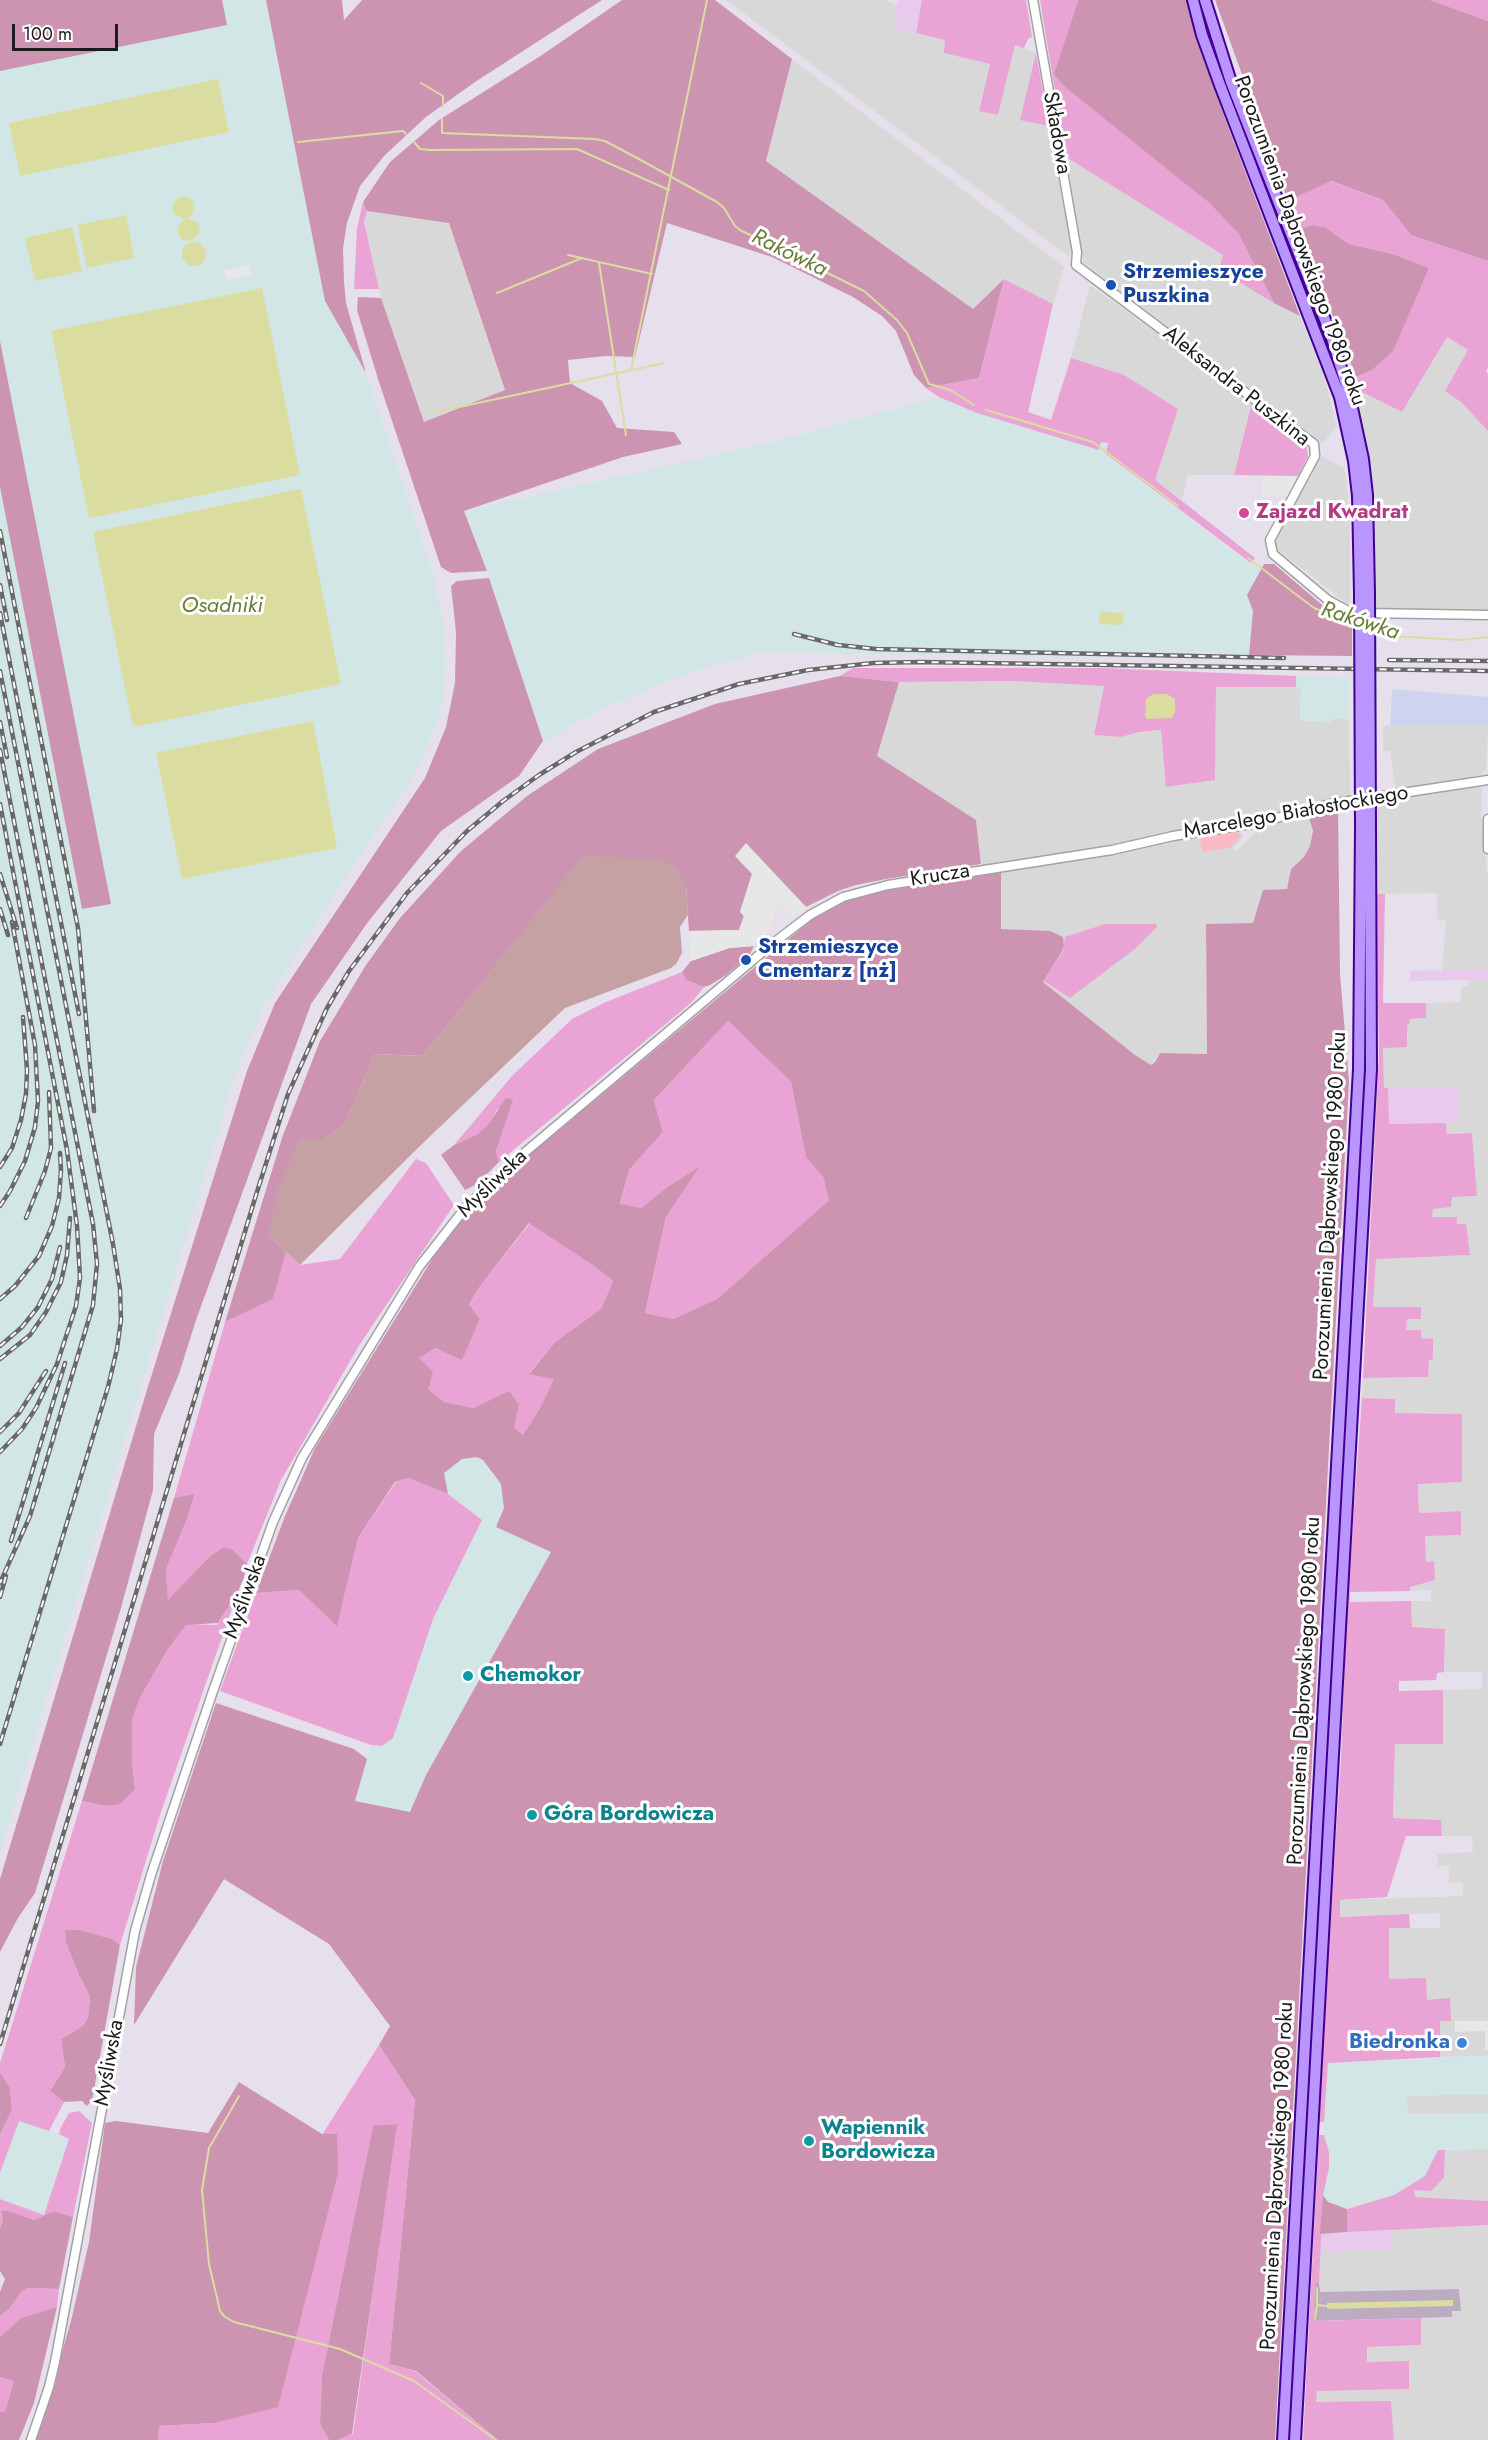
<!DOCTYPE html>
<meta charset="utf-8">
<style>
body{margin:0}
#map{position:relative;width:1488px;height:2440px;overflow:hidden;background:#e6e0ed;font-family:Jost,sans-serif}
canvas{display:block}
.scale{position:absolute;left:12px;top:24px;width:106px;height:27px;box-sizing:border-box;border:3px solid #1b1b1b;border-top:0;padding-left:8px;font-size:18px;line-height:21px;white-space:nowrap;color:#1b1b1b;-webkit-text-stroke:4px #fff;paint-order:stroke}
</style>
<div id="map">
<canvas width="1488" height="2440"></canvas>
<div class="scale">100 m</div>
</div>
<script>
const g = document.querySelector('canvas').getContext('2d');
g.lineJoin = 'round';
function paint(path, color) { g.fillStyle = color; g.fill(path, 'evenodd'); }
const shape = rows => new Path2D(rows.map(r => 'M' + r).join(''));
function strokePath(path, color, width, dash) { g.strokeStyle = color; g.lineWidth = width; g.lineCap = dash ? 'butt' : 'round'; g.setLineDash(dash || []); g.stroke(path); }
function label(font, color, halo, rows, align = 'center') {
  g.font = font + ' Jost,sans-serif'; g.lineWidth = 6; g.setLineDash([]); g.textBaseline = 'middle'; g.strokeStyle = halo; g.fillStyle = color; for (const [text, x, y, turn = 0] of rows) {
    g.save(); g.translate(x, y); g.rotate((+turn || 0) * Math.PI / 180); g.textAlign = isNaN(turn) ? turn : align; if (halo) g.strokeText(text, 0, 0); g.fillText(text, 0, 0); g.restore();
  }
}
paint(shape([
 [726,0,884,0,897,5,893,28,945,40,945,53,990,64,979,110,998,115,1015,45,1036,53,1021,119,1049,126,1072,253,1068,256],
 [792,59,1064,267,1053,304,1004,279,973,310,766,161],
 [1066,157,1224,256,1219,269,1274,303,1300,316,1324,376,1337,426,1323,443,1084,263],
 [367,211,449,222,505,391,424,422,381,298,364,222],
 [1090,285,1252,402,1234,475,1188,475,1182,500,1155,480,1071,358],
 [1447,337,1468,350,1446,391,1462,403,1488,431,1488,611,1373,610,1367,457,1357,401,1360,391,1402,412],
 [1324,457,1344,468,1347,482,1350,530,1350,592,1349,605,1274,547,1274,539,1316,460],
 [1014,681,1104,686,1094,735,1121,737,1139,732,1162,730,1166,787,1215,780,1216,687,1301,687,1300,721,1332,722,1332,719,1349,719,1350,794,1348,798,1313,804,1262,819,1126,844,982,867,976,820,876,756,899,682],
 [1488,725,1486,769,1481,775,1396,791,1390,751,1383,751,1383,726],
 [1478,785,1482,790,1481,815,1488,880,1488,969,1442,970,1446,920,1437,919,1437,893,1376,894,1375,801],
 [1308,812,1313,831,1310,846,1304,857,1291,869,1287,890,1262,898,1253,923,1206,925,1207,1054,1160,1053,1151,1065,1135,1055,1043,982,1064,946,1001,929,1001,870,1170,839,1239,830,1243,837,1233,849,1235,852,1262,826],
 [1469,980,1488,980,1488,2056,1440,2057,1440,2021,1426,2000,1426,1979,1389,1979,1389,1928,1440,1928,1440,1913,1340,1917,1340,1900,1463,1896,1463,1883,1449,1883,1449,1866,1438,1866,1437,1854,1473,1852,1472,1836,1442,1836,1441,1820,1393,1818,1395,1744,1442,1744,1443,1690,1482,1689,1482,1672,1444,1672,1445,1629,1412,1627,1411,1601,1431,1601,1431,1590,1410,1591,1410,1587,1426,1562,1424,1536,1461,1534,1461,1511,1419,1513,1418,1483,1453,1483,1462,1414,1394,1413,1395,1399,1362,1398,1363,1378,1428,1377,1429,1359,1433,1359,1422,1339,1406,1330,1407,1319,1373,1308,1376,1258,1470,1255,1467,1235,1457,1224,1457,1217,1432,1218,1433,1209,1451,1207,1451,1197,1477,1196,1472,1133,1447,1134,1446,1123,1388,1124,1387,1088,1384,1089,1383,1048,1407,1024,1409,1019,1426,1018,1426,1003,1461,1002,1462,986,1469,986],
 [1488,2094,1488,2113,1407,2114,1407,2096],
 [1488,2149,1488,2201,1415,2197,1413,2189,1431,2191,1444,2178,1445,2150],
 [1488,2225,1488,2440,1394,2440,1391,2401,1316,2403,1316,2391,1409,2389,1367,2362,1367,2347,1421,2345,1421,2318,1452,2317,1452,2311,1461,2311,1459,2289,1319,2292,1319,2252,1391,2250,1392,2229]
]), '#d8d8d9');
paint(shape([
 [1392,689,1488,697,1488,725,1390,726]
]), '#ced4ef');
paint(shape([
 [0,0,266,0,325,301,366,373,436,584,445,633,446,662,443,695,438,721,411,781,355,863,266,1002,245,1049,233,1082,0,1852],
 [939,397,977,413,1099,449,1101,442,1108,444,1106,454,1217,540,1260,570,1247,595,1253,611,1249,655,1194,651,1194,658,761,653,710,666,668,681,606,707,543,741,487,571,464,511,773,442],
 [1296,676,1350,678,1349,719,1332,719,1332,722,1300,721,1301,687,1296,687],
 [478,1457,483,1460,501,1484,504,1508,531,1542,551,1552,426,1775,410,1813,355,1801,371,1745,376,1746,433,1619,482,1520,448,1494,443,1473,462,1459],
 [1488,2056,1488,2094,1408,2096,1407,2101,1408,2114,1488,2113,1488,2149,1438,2150,1425,2176,1394,2195,1347,2209,1328,2202,1323,2195,1329,2168,1329,2152,1324,2135,1328,2063],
 [19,2120,69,2139,44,2215,0,2199,0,2173]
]), '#d2e6e6');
paint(shape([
 [1315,2283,1319,2283,1320,2292,1459,2289,1461,2311,1452,2311,1452,2317,1313,2321]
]), '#bdacc1');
paint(shape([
 [898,0,922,0,916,33,893,28],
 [1488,969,1488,980,1410,981,1410,971],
 [1459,1087,1459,1122,1388,1124,1388,1088],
 [1392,2229,1392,2250,1319,2252,1320,2234]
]), '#e8caed');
paint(shape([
 [922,0,1026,0,1032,37,1028,39,1024,48,1015,45,998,115,979,111,990,64,944,53,945,40,916,33],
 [1040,0,1078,0,1054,74,1208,202,1238,233,1274,303,1219,270,1223,255,1066,157],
 [1430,0,1488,0,1488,21],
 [1036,53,1049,126,1020,120],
 [1330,181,1383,200,1411,235,1488,261,1488,368,1486,371,1488,374,1488,431,1462,403,1445,391,1468,350,1447,337,1402,412,1360,391,1356,377,1372,370,1429,268,1393,254,1349,244,1325,227,1313,225,1300,229,1288,201],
 [363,202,367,211,364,222,379,289,354,289,357,228],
 [1004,279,1053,304,1028,412,1051,420,1071,358,1124,375,1178,409,1155,480,1255,558,1251,563,1106,454,1108,443,1101,442,1099,450,977,413,939,397,926,388,979,378],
 [1252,402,1306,443,1308,456,1298,476,1234,475],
 [853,668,1101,668,1296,676,1296,687,1216,687,1215,780,1166,787,1161,730,1139,732,1121,737,1094,735,1104,686,1014,681,899,682,840,676],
 [1376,894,1385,894,1383,1003,1426,1003,1426,1018,1410,1019,1409,1024,1407,1025,1407,1047,1383,1048,1384,1088,1388,1088,1389,1124,1446,1123,1447,1134,1472,1133,1477,1196,1452,1197,1451,1207,1433,1209,1432,1217,1457,1217,1457,1224,1466,1224,1470,1255,1376,1259,1373,1307,1421,1307,1421,1319,1407,1319,1406,1330,1421,1330,1422,1339,1433,1338,1433,1359,1429,1360,1428,1377,1363,1378,1379,1054],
 [1105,924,1156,924,1157,927,1136,948,1070,998,1044,981,1063,951,1065,937],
 [682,972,686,980,704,987,691,1003,499,1162,496,1152,503,1127,498,1108,489,1125,478,1134,454,1145,512,1076,572,1019,606,1002],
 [728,1021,791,1082,806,1156,823,1177,829,1200,717,1299,673,1319,645,1313,666,1217,699,1167,666,1188,641,1208,620,1205,629,1170,663,1132,654,1100],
 [416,1159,426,1163,454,1205,360,1344,281,1480,247,1564,233,1550,208,1558,168,1601,166,1569,187,1519,195,1495,174,1498,225,1322,272,1299,286,1252,300,1265,340,1259],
 [530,1223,594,1266,613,1281,601,1309,555,1342,529,1373,555,1378,540,1408,523,1435,514,1427,519,1405,474,1408,444,1402,428,1389,419,1358,434,1348,462,1359,480,1319,469,1306,478,1289],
 [1362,1398,1395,1399,1395,1413,1462,1414,1462,1482,1418,1484,1419,1513,1461,1511,1461,1535,1425,1536,1426,1562,1434,1561,1435,1580,1410,1587,1410,1591,1350,1592,1350,1602,1411,1601,1412,1627,1445,1629,1444,1672,1437,1673,1436,1680,1399,1681,1399,1691,1443,1690,1443,1744,1395,1744,1393,1818,1441,1820,1442,1836,1406,1836,1387,1897,1340,1900,1340,1917,1409,1914,1410,1928,1389,1928,1389,1979,1426,1978,1427,2000,1450,1998,1451,2021,1440,2021,1440,2057,1328,2063,1324,2122,1317,2122,1341,1759,1347,1604],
 [408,1478,448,1494,482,1520,433,1619,393,1738,382,1746,371,1745,220,1691,256,1593,299,1590,337,1625,358,1538,396,1482],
 [237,1594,160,1815,120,1945,112,1939,80,1930,65,1931,66,1943,79,1975,90,1997,88,2017,83,2026,61,2039,65,2067,50,2091,64,2102,49,2131,19,2121,0,2173,0,2135,12,2108,10,2088,0,2072,0,2063,82,1801,106,1806,135,1789,132,1763,132,1719,141,1696,168,1649,186,1624,217,1625],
 [379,2045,415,2100,389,2364,415,2371,498,2440,338,2440,353,2434,396,2124,373,2127,322,2375,320,2424,329,2440,158,2440,159,2426,214,2423,322,2135],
 [79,2111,92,2123,73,2217,54,2211,34,2220,9,2211,1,2212,3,2221,0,2228,0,2199,44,2215,69,2139,59,2134,60,2129,69,2113],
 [1319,2135,1324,2135,1329,2152,1329,2168,1323,2195,1319,2283,1315,2284,1313,2321,1421,2318,1421,2345,1367,2347,1367,2362,1409,2361,1409,2389,1317,2391,1316,2402,1391,2401,1394,2440,1303,2440],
 [1438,2150,1445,2150,1444,2178,1431,2191,1414,2190,1415,2197,1488,2201,1488,2225,1347,2232,1347,2209,1394,2195,1425,2176],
 [28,2288,59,2289,57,2307,21,2318,0,2337,0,2316,9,2309,21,2292],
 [0,2377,14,2381,5,2413,0,2412]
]), '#e9a4d5');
paint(shape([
 [0,0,222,0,227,25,0,71],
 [266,0,342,0,344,20,362,0,602,0,475,82,426,117,384,156,360,186,347,223,343,248,344,282,346,303,366,373,325,301],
 [622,0,715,0,792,59,766,161,973,309,1004,279,979,378,926,388,914,375,896,331,882,316,853,297,772,257,667,223,635,357,605,356,568,360,570,383,602,401,617,428,674,432,682,444,623,457,464,511,487,571,451,573,441,567,378,379,357,310,358,297,381,298,424,422,505,390,449,223,367,211,363,202,390,162,439,120,542,55],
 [1078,0,1187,0,1200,48,1226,121,1300,316,1274,303,1238,233,1208,202,1064,86,1054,74],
 [1215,0,1430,0,1488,21,1488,261,1411,235,1383,200,1331,181,1288,201],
 [1313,225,1325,227,1349,244,1393,254,1429,268,1393,351,1372,370,1356,377,1300,229],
 [0,341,111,904,82,909,0,487],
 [1264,564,1274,564,1321,604,1352,620,1352,656,1249,655,1253,611,1247,595],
 [489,578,543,741,519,776,441,831,368,922,311,1004,196,1320,179,1374,154,1434,153,1490,121,1608,35,1893,18,1918,0,1952,0,1879,146,1393,247,1071,275,1003,425,778,446,727,455,683,456,632,451,586,457,581],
 [840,676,899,682,877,756,976,820,981,864,886,879,856,885,838,891,806,907,745,844,752,874,740,912,744,916,739,930,689,931,686,886,583,857,423,1056,375,1054,345,1124,325,1139,268,1235,286,1252,273,1299,225,1322,283,1135,320,1041,366,965,400,918,461,851,527,796,598,749,715,704],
 [1338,807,1340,974,1349,1081,1275,2440,498,2440,416,2371,389,2364,415,2100,379,2045,390,2026,329,1944,224,1879,134,2025,136,1967,163,1861,216,1703,354,1749,367,1759,355,1801,410,1812,426,1775,551,1552,496,1527,504,1508,501,1484,483,1460,477,1457,462,1459,444,1473,448,1494,408,1478,395,1482,358,1538,337,1626,299,1590,256,1593,285,1516,315,1448,436,1253,470,1210,510,1171,815,917,837,903,863,894,1001,870,1001,929,1050,931,1063,937,1064,946,1061,953,1043,982,1135,1055,1151,1065,1155,1062,1160,1053,1207,1054,1206,924,1253,923,1263,890,1287,889,1291,869,1304,857,1310,846,1313,831,1308,814],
 [728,1021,791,1082,806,1157,823,1177,829,1200,717,1299,673,1319,645,1313,666,1217,700,1166,666,1188,641,1208,620,1204,629,1170,663,1132,654,1100],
 [529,1223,594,1266,613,1281,601,1309,555,1342,529,1374,554,1379,540,1408,523,1435,514,1427,519,1405,509,1391,474,1408,444,1402,428,1389,433,1372,419,1358,435,1348,462,1360,480,1319,469,1305,478,1289],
 [754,946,749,956,726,975,710,985,704,987,686,980,682,972,691,961,730,948],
 [506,1098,513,1100,496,1151,499,1162,477,1184,465,1190,441,1155,454,1145,478,1134,488,1125],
 [195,1494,187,1519,166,1569,168,1600,208,1558,224,1547,233,1550,247,1564,244,1577,237,1594,218,1623,186,1625,168,1649,141,1696,132,1719,132,1763,135,1789,120,1804,106,1806,82,1801,174,1498],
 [65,1930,80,1930,112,1939,120,1945,92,2101,87,2106,82,2101,64,2102,50,2091,65,2067,61,2039,83,2026,88,2017,90,1997,79,1975,66,1943],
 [0,2072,10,2088,12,2109,0,2135],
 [239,2082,322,2134,337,2134,338,2173,278,2407,214,2423,159,2426,158,2440,35,2440,46,2410,72,2317,89,2242,105,2123,116,2121,208,2133],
 [397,2124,352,2434,338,2440,329,2440,320,2424,322,2375,373,2126],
 [1323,2195,1328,2202,1347,2209,1347,2232,1320,2234],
 [1,2211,9,2211,34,2220,54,2211,73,2217,59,2289,28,2288,21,2292,9,2309,0,2316,0,2292,5,2279,0,2271,0,2228,3,2221],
 [57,2307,34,2403,19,2440,0,2440,0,2412,5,2412,14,2381,0,2377,0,2337,21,2318]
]), '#cd94b1');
paint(shape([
 [583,856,658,859,675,867,686,886,688,915,680,927,682,953,676,964,671,968,565,1008,424,1142,300,1265,268,1235,278,1189,300,1139,325,1139,345,1124,375,1054,423,1056]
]), '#c6a1a3');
paint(shape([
 [1237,831,1241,836,1230,848,1202,852,1200,836]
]), '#fabac3');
paint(shape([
 [250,265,252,275,226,280,224,270],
 [1262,476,1298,476,1287,496,1262,495],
 [746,843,806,907,798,915,796,912,792,916,778,902,769,931,754,946,729,948,691,961,689,931,739,930,744,916,740,912,752,874,735,856],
 [1455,2021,1488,2021,1488,2050,1485,2050,1485,2031,1455,2032]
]), '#e7e7e7');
paint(shape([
 [218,79,229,132,20,176,9,123],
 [181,197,189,197,194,203,193,213,187,219,197,222,200,228,199,235,190,241,183,240,178,235,178,227,185,219,175,215,172,208,175,201],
 [126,215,134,258,87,268,78,225],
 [72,227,82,271,35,281,25,238],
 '182 254a12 12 0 1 1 24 0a12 12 0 1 1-24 0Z',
 [262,288,300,475,89,518,51,331],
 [301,489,341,684,133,727,93,532],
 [1100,612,1123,613,1123,625,1099,624],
 [1153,694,1167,694,1175,699,1175,712,1172,718,1147,719,1145,716,1146,699],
 [313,721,337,848,182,879,156,753],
 [1453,2300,1453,2306,1327,2309,1327,2303]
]), '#dbdc9f');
strokePath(shape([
 [421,83,443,96,443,106],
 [442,119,442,133,595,139,605,141,637,158,717,202,724,208,735,226,740,230,864,291,897,320,907,333,929,384,950,390,974,405],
 [298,142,403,131,406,134],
 [414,142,420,149,430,150,577,149,669,190],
 [568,255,652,274],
 [599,263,626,435],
 [497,293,582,258],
 [631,370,707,0],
 [986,410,1093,442,1178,506],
 [436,412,664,363],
 [1248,558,1314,608,1357,625],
 [1374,631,1391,636,1462,640,1488,637],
 [239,2096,209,2148,202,2190,209,2264,220,2311,225,2317,234,2322,340,2349,414,2381,496,2440],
 [1317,2305,1317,2288],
 [1315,2319,1317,2305,1327,2306]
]), '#dbdc9f', 2);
const minor = shape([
 [1033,0,1077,252,1076,265,1314,444,1315,456,1270,540,1273,554,1328,600,1348,611,1366,613,1488,615],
 [1488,819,1488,849],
 [31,2440,49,2387,55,2362,135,1931,151,1875,212,1694,273,1522,302,1458,419,1267,466,1207,511,1164,772,944,810,915,843,897,888,885,1112,850,1173,836,1257,823,1330,804,1488,780]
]);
const major = shape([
 [1193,0,1202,35,1220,85,1340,397,1354,461,1358,496,1360,593],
 [1205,0,1231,82,1331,335,1349,394,1363,459,1367,495,1369,593],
 [1283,2440,1359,1069,1361,826],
 [1295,2440,1371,1069,1370,826]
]);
strokePath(minor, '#a2a2a2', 11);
strokePath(major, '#420092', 14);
strokePath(minor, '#fff', 8);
strokePath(major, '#ba95fd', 10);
const rail = shape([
 [0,531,78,928,94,1111],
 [0,585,7,620],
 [0,613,79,1014],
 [794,634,838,645,876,649,1284,658],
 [1389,660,1488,661],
 [0,671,113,1244,120,1289,121,1320,117,1349,108,1387,0,1744],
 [0,722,7,757],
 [0,750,93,1224,97,1264,93,1305,30,1516,0,1583],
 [0,804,67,1150,77,1226,80,1278,76,1306,57,1364,36,1408,22,1429,0,1452],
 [0,874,17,928],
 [0,909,8,935],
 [0,1167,12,1148,21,1120,26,1094,27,1070,23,1017],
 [0,1206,10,1191,25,1161,35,1127,38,1101,35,1045,12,922],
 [26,1218,45,1171,51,1148,49,1092],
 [0,1299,15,1286,39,1256,52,1226,59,1198,61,1170,60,1153],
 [0,1346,22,1327,38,1307,52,1279,60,1247],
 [0,1359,30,1335,46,1312,61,1282,67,1255,70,1218],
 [0,1432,19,1413,46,1371],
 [11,1541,65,1363],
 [0,1597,6,1576],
 [0,2044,256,1195,288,1094,327,1008,349,971,407,893,467,831,503,801,539,775,576,752,654,712,739,684,808,670,874,663,920,662,1488,671]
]);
strokePath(rail, '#696969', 4.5);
strokePath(rail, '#fff', 2, [7]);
const majorBridge = shape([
 [1360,593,1361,826],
 [1369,593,1370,826]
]);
strokePath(majorBridge, '#420092', 14, []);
strokePath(majorBridge, '#ba95fd', 10);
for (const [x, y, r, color] of [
 [1111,285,6,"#1a4fb4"],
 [1244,513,6,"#d1479c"],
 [746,960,6,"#1a4fb4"],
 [468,1676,6,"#0f9aa8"],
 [532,1815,6,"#0f9aa8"],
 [1462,2043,6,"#3f7fe0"],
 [809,2141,6,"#0f9aa8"]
]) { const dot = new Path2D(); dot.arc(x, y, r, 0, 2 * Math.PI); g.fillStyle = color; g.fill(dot); strokePath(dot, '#fff', 2); }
label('21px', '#1b1b1b', '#fff', [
 ["Składowa",1056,133,80],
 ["Porozumienia Dąbrowskiego 1980 roku",1299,241,70],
 ["Aleksandra Puszkina",1236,387,38],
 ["Marcelego Białostockiego",1296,813,-10],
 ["Krucza",940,876,-9],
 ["Myśliwska",493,1184,-44],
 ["Porozumienia Dąbrowskiego 1980 roku",1331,1206,-87],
 ["Myśliwska",246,1597,-70],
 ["Porozumienia Dąbrowskiego 1980 roku",1305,1691,-87],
 ["Myśliwska",110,2063,-80],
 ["Porozumienia Dąbrowskiego 1980 roku",1278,2176,-87]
]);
label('bold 21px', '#164399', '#fff', [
 ["Strzemieszyce",1123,273],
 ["Puszkina",1123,297],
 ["Strzemieszyce",758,948],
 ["Cmentarz [nż]",758,972]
], 'left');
label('bold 21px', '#b23c85', '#fff', [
 ["Zajazd Kwadrat",1256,513]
], 'left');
label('bold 21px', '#0d838f', '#fff', [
 ["Chemokor",480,1676],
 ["Góra Bordowicza",544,1815],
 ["Wapiennik",821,2129],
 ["Bordowicza",821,2153]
], 'left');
label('bold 21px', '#366cbe', '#fff', [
 ["Biedronka",1450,2043]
], 'right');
label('italic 22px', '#687d37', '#fff', [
 ["Rakówka",789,254,26],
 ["Osadniki",222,607],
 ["Rakówka",1360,622,18]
]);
</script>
